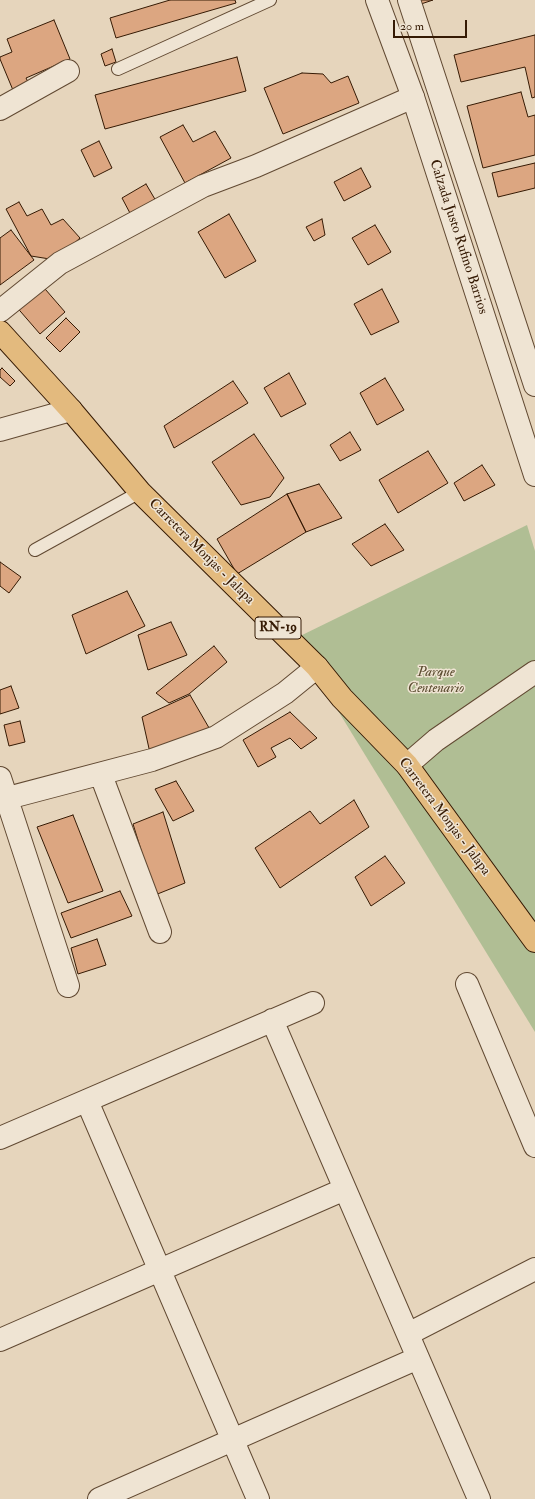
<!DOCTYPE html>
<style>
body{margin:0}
#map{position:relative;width:535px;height:1499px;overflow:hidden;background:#e6d5bc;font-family:"IM FELL Double Pica",serif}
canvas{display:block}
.scale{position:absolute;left:393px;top:20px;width:74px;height:18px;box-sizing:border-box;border:2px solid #351a04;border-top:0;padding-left:5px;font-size:12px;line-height:14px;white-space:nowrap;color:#351a04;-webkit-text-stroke:3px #efe4d3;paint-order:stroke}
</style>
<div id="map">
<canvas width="535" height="1499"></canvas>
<div class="scale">20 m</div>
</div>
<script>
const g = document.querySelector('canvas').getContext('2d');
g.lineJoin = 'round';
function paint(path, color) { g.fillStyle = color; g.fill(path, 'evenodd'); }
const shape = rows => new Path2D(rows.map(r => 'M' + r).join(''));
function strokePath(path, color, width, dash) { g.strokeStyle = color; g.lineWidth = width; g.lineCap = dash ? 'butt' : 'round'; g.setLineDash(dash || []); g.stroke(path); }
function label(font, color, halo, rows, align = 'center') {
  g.font = font + ' "IM FELL Double Pica",serif'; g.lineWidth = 3; g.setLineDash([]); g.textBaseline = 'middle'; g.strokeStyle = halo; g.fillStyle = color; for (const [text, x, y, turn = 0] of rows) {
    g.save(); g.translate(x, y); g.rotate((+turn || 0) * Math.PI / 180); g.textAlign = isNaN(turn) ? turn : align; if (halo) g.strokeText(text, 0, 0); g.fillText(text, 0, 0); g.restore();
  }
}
paint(shape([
 [527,525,535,551,535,1032,294,639]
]), '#b0be94');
const building = shape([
 [170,0,235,0,236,3,116,38,110,18,170,0],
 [419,0,433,0,421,4,419,0],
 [54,20,70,59,26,78,31,88,15,95,0,59,0,57,12,52,7,39,54,20],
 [535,35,535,97,532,98,525,67,461,82,454,55,535,35],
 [112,49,116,62,105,66,101,54,112,49],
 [237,57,246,91,105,129,95,95,237,57],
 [302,73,323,74,331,83,348,76,359,103,283,134,264,88,302,73],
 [521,92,528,117,535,115,535,155,483,168,467,106,521,92],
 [183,125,193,142,215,131,231,158,185,183,160,137,183,125],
 [99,141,112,168,94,177,81,150,99,141],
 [535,163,535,188,498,197,492,173,535,163],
 [361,168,371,187,344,201,334,182,361,168],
 [146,184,156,201,131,215,122,198,146,184],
 [19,202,27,216,42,209,51,225,63,219,80,238,56,260,31,256,6,209,19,202],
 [229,214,256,261,225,278,198,232,229,214],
 [322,219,325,235,314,241,306,227,322,219],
 [375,225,391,252,368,265,352,238,375,225],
 [11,230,34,260,0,285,0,238,11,230],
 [39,282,65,312,40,334,14,304,39,282],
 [382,289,399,322,371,335,354,304,382,289],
 [66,318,80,332,60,352,46,338,66,318],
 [2,368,15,381,10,386,0,377,0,370,2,368],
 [289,373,306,404,281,417,264,388,289,373],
 [385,378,404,410,377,425,360,393,385,378],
 [233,381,248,403,174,448,164,426,233,381],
 [350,432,361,450,340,461,330,445,350,432],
 [254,434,284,478,270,497,241,505,212,462,254,434],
 [428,451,448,483,398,513,379,480,428,451],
 [482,465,495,485,464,501,454,483,482,465],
 [319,484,342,518,306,532,287,494,319,484],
 [287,494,306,532,237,574,217,539,287,494],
 [385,524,404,550,371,566,352,544,385,524],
 [0,562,21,577,9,593,0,586,0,562],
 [127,591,145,626,86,654,72,615,127,591],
 [171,622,187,655,148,670,138,635,171,622],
 [214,646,227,662,189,694,169,703,156,693,214,646],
 [11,686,19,708,0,714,0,690,11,686],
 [190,695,212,733,150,753,142,717,190,695],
 [290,712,317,738,301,749,290,738,271,748,276,757,258,767,243,740,290,712],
 [20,721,25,742,9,746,4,725,20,721],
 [176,781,194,811,173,821,155,789,176,781],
 [354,800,369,827,280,888,255,848,310,811,320,824,354,800],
 [163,812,185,883,155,895,133,824,163,812],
 [73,815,103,891,68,903,37,827,73,815],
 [385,856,405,883,371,906,355,877,385,856],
 [120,891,132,916,71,938,61,913,120,891],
 [97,939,106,965,78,974,71,948,97,939]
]);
paint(building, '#dca681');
strokePath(building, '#351a04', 1);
const service = shape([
 [118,69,270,0],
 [35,550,140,492]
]);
const minor = shape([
 [0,109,68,71],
 [0,311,60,263,203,186,256,166,413,97],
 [0,430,71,410],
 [407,765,436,740,535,672],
 [101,775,160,932],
 [0,778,68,986],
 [0,800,152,760,216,737,285,693,317,667],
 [467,984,535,1146],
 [272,1020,479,1499],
 [87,1101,258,1499],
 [0,1138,313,1003],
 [408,1334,535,1269],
 [0,1340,345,1189],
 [99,1499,418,1358]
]);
const tertiary = shape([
 [377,0,413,97,535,475],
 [409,0,535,385]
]);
const primary = shape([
 [0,332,71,410,140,492,317,667,342,698,407,765,535,941]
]);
strokePath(service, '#614932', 14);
strokePath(minor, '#614932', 24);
strokePath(tertiary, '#614932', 24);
strokePath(primary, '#351a04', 24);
strokePath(service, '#efe4d3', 12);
strokePath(minor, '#efe4d3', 22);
strokePath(tertiary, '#efe4d3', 22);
strokePath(primary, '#e3ba7e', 22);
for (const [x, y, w] of [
 [278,628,46]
]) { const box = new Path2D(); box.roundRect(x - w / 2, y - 11, w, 22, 3); g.fillStyle = '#efe4d3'; g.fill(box); strokePath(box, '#351a04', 1); }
label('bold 13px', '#351a04', null, [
 ["RN-19",278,628]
]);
label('14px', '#351a04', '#efe4d3', [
 ["Calzada Justo Rufino Barrios",458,237,72],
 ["Carretera Monjas - Jalapa",201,552,45],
 ["Carretera Monjas - Jalapa",444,817,53]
]);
label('italic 14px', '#5a4b2f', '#efe4d3', [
 ["Parque",436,673],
 ["Centenario",436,689]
]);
</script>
